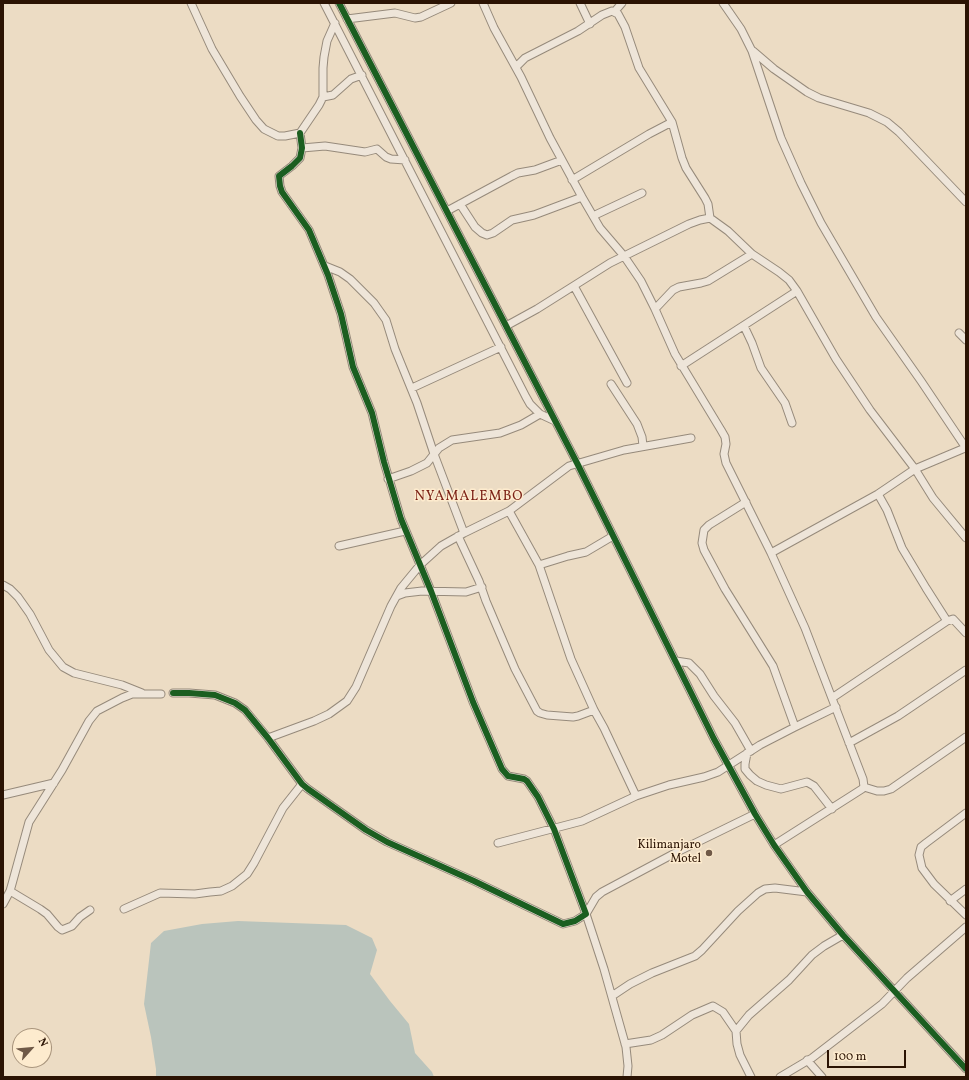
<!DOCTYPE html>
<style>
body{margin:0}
#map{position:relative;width:969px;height:1080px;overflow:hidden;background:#ecdcc4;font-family:Vollkorn,serif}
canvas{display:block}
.frame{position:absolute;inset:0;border:4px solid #2b1303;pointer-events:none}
.north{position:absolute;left:12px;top:1028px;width:40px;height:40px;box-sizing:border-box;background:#fdebce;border:1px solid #a9957d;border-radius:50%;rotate:63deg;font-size:11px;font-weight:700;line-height:16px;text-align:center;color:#2b1303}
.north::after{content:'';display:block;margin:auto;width:14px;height:18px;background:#6f5947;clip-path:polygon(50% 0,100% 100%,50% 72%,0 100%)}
.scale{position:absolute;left:827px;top:1050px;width:79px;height:18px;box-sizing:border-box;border:2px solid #2b1303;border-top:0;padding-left:5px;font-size:12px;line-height:14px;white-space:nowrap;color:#2b1303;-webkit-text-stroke:3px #fdebce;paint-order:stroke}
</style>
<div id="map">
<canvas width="969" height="1080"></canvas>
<div class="frame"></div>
<div class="north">N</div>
<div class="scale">100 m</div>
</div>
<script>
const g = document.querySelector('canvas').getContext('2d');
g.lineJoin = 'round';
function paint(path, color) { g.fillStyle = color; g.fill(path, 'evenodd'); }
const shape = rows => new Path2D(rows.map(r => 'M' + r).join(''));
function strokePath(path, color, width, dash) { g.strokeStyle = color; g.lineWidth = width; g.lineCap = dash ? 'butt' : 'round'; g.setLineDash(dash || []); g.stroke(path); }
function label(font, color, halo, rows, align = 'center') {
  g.font = font + ' Vollkorn,serif'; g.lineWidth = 3; g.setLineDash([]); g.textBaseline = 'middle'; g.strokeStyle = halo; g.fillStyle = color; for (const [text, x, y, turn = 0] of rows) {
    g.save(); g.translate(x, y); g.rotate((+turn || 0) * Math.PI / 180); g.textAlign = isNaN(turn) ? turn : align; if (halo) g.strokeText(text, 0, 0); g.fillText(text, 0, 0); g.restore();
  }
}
paint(shape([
 [238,921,346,925,372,938,377,950,370,974,390,1001,409,1024,415,1053,432,1072,434,1077,156,1077,156,1069,151,1037,144,1004,151,943,164,931,202,924]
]), '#bac4bc');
const minor = shape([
 [191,3,212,49,240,96,256,120,264,129,278,136,285,136,300,133,319,105,323,97,323,68,324,57,327,41,335,23],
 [324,3,526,397,530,404,540,414,555,421],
 [339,3,577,463,714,739,755,814,774,845,807,892,843,935,966,1069],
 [483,3,494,28,521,77,550,138,582,197,600,228,624,256,641,281,655,309,675,354,721,430,725,437,726,444,724,454,726,463,771,553,805,628,863,779,864,787,862,789,774,845],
 [580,3,590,24],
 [723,3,741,29,752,51,781,138,801,183,821,223,876,317,921,381,966,448],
 [615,11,622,3],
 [347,19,395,13,415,18,421,17,451,3],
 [753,51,774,69,807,92,819,98,869,113,887,122,899,132,966,202],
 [516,67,525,58,578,31,602,15,612,11,618,14,625,27,639,68,672,122,682,158,686,168,705,198,708,204,710,218],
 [323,97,333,95,351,79,362,75],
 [302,148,325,146,365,152,377,149,386,157,391,159,405,160],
 [572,180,649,134,672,122],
 [460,204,475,227,482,233,487,235,493,233,512,220,534,215,582,197],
 [447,211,512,176,518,173,535,170,562,160],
 [593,216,642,193],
 [325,266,340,272,350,279,374,303,386,320,395,349,417,403,434,454,464,533],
 [574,286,627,383],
 [655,309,673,290,679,287,701,283,708,281,752,254],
 [506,326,537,309,610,263,689,224,700,220,710,218,728,231,752,254,779,272,789,280,797,291,836,359,870,410,915,469,933,498,966,538],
 [744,326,752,343,761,368,785,403,792,423],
 [959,333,966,340],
 [681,366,797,291],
 [611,384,637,424,642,437,643,446],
 [412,388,501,347],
 [388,479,411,471,427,463,439,448,452,440,500,433,521,425,540,414],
 [878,494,887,510,902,548,926,588,947,621],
 [746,502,709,525,704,530,702,543,704,550,725,589,773,666,795,727],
 [509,511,539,565,571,659,594,710,604,728,636,796],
 [458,536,479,581,486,601,515,669,537,711,540,713,547,715,573,717,578,716,594,710],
 [339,546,405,531],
 [771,553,878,494,915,469,965,448],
 [539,565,568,556,586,552,613,536],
 [3,585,10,589,18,597,30,614,49,650,63,667,74,673,122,685,142,693],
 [397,596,405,593,422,591,466,592,482,587],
 [676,661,689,663,700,674,714,696,735,723,751,751],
 [173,693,189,693,215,695,235,703,245,710,268,738,302,784,308,789,366,830,387,842,474,881,563,924,575,921,586,914,554,829,538,797,527,781,524,779,508,776,502,769,473,702,431,591,401,519,384,462,372,413,353,367,341,314,328,275,309,230,282,192,280,186,279,176,292,166,300,158,302,148,300,133],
 [832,698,947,621,953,619,966,633],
 [268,738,314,721,329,714,347,701,356,687,391,606,401,588,420,565,441,546,464,533,509,511,569,466,624,450,691,438],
 [849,743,898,716,966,670],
 [747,753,745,764,745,769,750,775,757,781,766,785,781,789,807,782,814,786,832,809],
 [864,787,877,791,884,791,891,789,966,737],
 [3,795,54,783],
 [966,813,926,843,921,847,919,855,922,868,934,884,966,915],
 [498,843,582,821,636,796,669,785,704,777,718,772,760,745,795,727,836,707],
 [10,891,40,909,47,914,58,927,62,930,72,926,80,917,90,910],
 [950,901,966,889],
 [3,904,10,891,12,884,29,822,62,770,89,721,97,711,122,698,132,694,161,694],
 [124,909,160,893,195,894,210,892,221,891,232,886,247,874,254,863,283,808,302,784],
 [612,996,630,984,652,973,695,956,702,950,738,911,758,893,765,889,775,888,807,892],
 [625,1044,651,1040,662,1035,692,1015,713,1006,723,1012,736,1031],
 [807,1060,822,1077],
 [627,1077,628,1066,626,1047,604,969,586,914,596,897,602,892,677,852,755,814],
 [751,1077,740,1055,737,1044,736,1031,749,1015,789,980,812,955,824,946,843,935],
 [780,1077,812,1058,882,1004,907,978,966,927]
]);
strokePath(minor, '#968a7b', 9);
strokePath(minor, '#eee5d9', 7);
strokePath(shape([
 [339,3,577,463,714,739,755,814,774,845,807,892,843,935,966,1069],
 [173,693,189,693,215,695,235,703,245,710,268,738,302,784,308,789,366,830,387,842,474,881,563,924,575,921,586,914,554,829,538,797,527,781,524,779,508,776,502,769,473,702,431,591,401,519,384,462,372,413,353,367,341,314,328,275,309,230,282,192,280,186,279,176,292,166,300,158,302,148,300,133]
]), '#1b5e20', 6);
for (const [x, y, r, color] of [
 [709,853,4,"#6f5947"]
]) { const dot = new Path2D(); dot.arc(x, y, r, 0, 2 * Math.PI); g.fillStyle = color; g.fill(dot); strokePath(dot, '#fdebce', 1.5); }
label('12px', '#2b1303', '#fdebce', [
 ["Kilimanjaro",701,846],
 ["Motel",701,860]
], 'right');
g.letterSpacing = '1px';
label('14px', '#7a1f14', '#fdebce', [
 ["NYAMALEMBO",469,497]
]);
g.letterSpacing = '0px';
</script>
